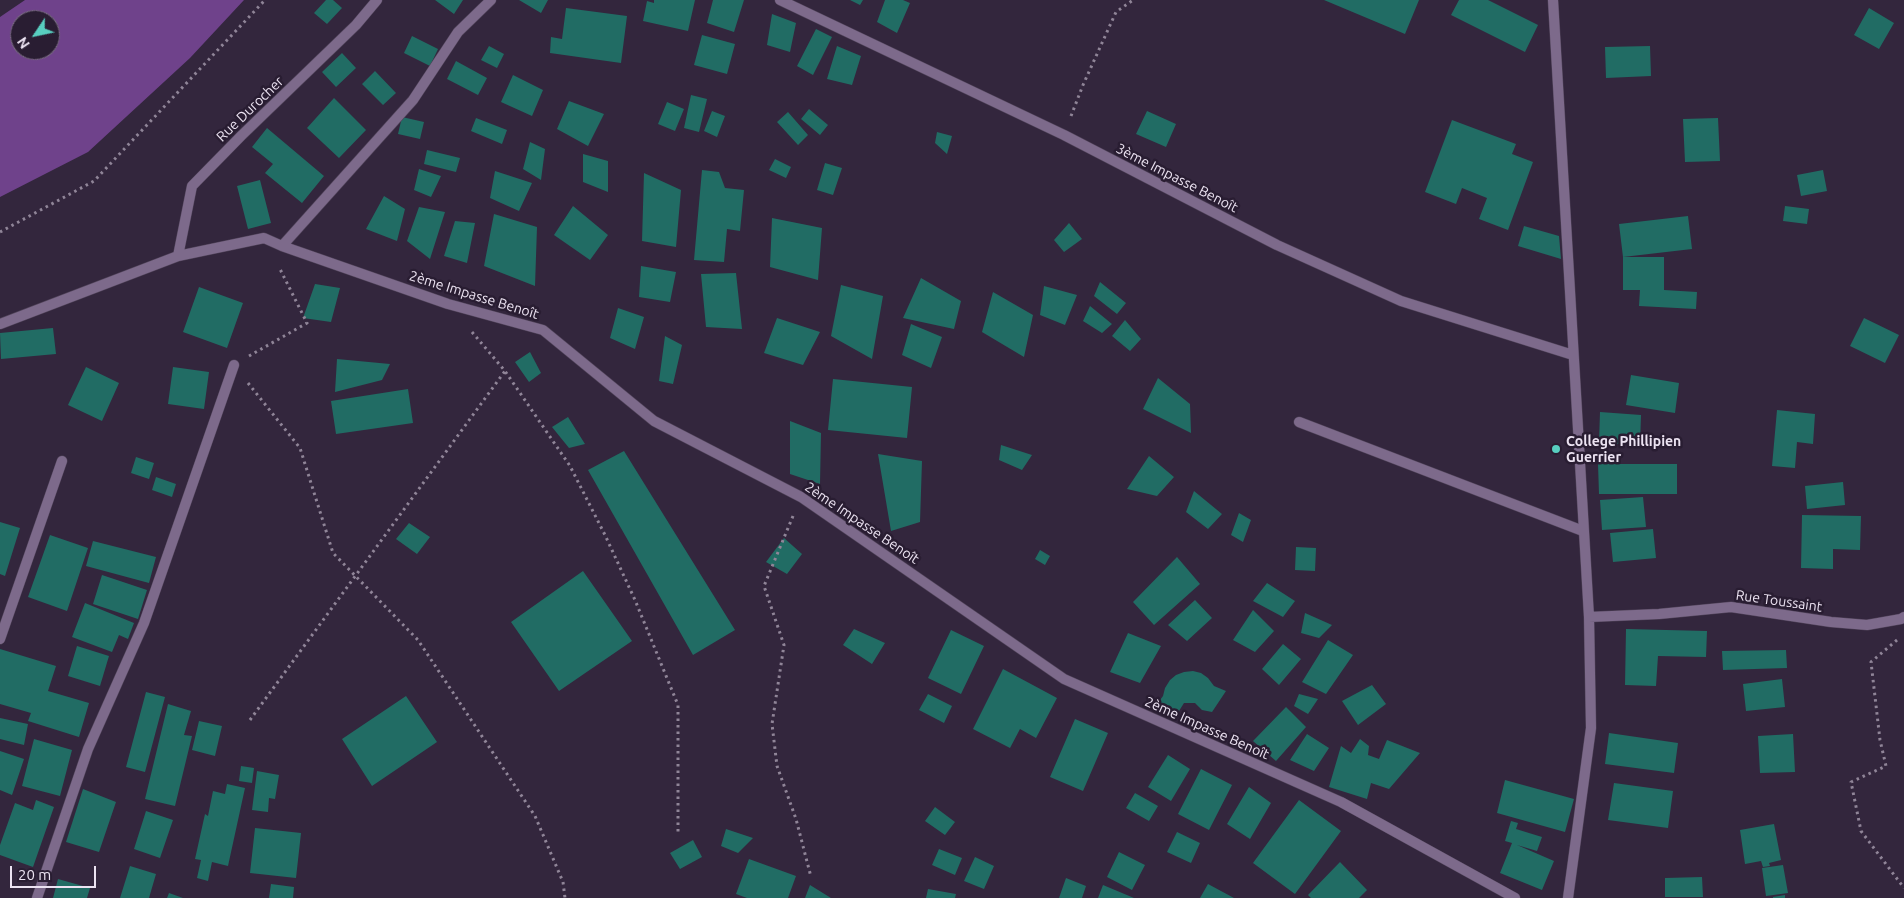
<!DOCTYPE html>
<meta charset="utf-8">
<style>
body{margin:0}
#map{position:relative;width:1904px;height:898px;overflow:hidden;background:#33263d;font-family:Ubuntu,sans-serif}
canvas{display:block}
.north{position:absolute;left:10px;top:10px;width:50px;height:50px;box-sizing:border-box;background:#291d32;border:1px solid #776c7f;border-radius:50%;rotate:236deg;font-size:14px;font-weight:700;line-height:20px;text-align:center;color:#ece3f2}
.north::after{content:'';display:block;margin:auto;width:18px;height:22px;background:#58cec0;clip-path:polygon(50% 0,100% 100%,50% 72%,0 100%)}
.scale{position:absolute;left:10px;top:866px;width:86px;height:22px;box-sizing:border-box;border:2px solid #ece3f2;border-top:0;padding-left:6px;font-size:15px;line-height:18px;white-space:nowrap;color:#ece3f2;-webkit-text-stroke:4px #291d32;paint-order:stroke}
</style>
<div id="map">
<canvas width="1904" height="898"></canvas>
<div class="north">N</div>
<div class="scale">20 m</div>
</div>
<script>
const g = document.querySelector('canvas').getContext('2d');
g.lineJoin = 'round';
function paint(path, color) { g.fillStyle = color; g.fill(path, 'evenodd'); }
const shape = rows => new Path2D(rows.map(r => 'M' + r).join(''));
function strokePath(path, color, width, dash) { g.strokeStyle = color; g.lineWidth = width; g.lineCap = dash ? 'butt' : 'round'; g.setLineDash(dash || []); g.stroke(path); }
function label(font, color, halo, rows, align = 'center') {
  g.font = font + ' Ubuntu,sans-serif'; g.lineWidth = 5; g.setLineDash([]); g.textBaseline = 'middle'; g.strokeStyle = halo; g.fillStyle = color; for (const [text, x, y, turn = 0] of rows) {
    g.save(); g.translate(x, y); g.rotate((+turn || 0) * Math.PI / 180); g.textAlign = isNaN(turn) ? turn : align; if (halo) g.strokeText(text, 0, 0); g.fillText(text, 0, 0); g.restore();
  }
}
paint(shape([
 [25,0,244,0,190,58,88,152,0,197,0,17],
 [20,20,50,20,50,50,20,50]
]), '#6f428b');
paint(shape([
 [326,0,333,0,342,8,327,24,314,13],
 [435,0,463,0,454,14],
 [519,0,548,0,541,13],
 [654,0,695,0,688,31,643,21,647,1,654,3],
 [713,0,744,0,734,32,707,23],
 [850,0,863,0,860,5],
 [885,0,903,0,910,3,897,33,877,22],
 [1324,0,1419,0,1405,34],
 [1459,0,1488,0,1538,25,1525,52,1451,15],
 [566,8,627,16,621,63,550,53,551,37,562,39],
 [1869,8,1894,23,1879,49,1854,35],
 [772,14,796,23,790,52,767,45],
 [816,29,832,37,813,75,797,66],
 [702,35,735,44,727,74,694,65],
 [412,36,438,49,430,66,404,53],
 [489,46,504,54,497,68,481,60],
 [837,46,861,56,852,85,827,79],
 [1650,46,1651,76,1606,78,1605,47],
 [342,53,356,68,336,87,322,72],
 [456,61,487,78,478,95,447,79],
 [375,71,396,93,383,105,362,84],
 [513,75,543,90,532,116,501,102],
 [691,95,707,99,699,132,684,128],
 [334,98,366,130,339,158,307,128],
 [569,101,604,114,588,146,557,129],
 [667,102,684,109,675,131,658,124],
 [809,109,828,125,820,135,801,119],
 [712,111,725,116,717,137,704,131],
 [1147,111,1176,124,1166,147,1136,134],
 [788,112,808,135,798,145,777,122],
 [402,117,424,122,420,139,398,134],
 [476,118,507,130,502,144,471,131],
 [1718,118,1720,161,1685,162,1683,119],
 [1452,120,1516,144,1512,154,1533,162,1508,230,1479,219,1487,198,1462,188,1456,204,1425,192],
 [267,128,324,176,302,203,265,173,273,164,252,147],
 [937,132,952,136,947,154,935,143],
 [530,142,545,149,541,180,523,169],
 [427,150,460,158,456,172,424,164],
 [583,154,608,161,608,192,583,182],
 [775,159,791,167,786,178,769,170],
 [825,163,842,168,833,195,817,190],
 [419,169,441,176,431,197,414,190],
 [702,170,719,172,725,188,744,190,740,231,727,229,724,262,694,260],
 [1823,170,1827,191,1801,196,1797,175],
 [495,171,532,183,519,211,490,198],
 [644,173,681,190,676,247,642,241],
 [260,180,271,223,248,229,237,186],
 [384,196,405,209,397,241,366,229],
 [573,206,608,235,590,260,554,235],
 [1785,206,1809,209,1807,224,1783,221],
 [419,207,445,212,430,259,407,241],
 [494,214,537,227,535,286,484,266],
 [1688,216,1692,249,1623,257,1619,224],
 [772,218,822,228,818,280,770,267],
 [455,221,475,223,467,263,444,256],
 [1069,223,1082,239,1064,252,1054,240],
 [1524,226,1559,236,1561,259,1518,246],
 [1623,257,1664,257,1664,290,1697,292,1696,309,1639,306,1640,290,1623,290],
 [641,266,676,272,670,302,639,297],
 [736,273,742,329,706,327,701,274],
 [921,278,961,301,954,329,903,318],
 [1100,282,1126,303,1117,314,1094,296],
 [315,284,340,288,331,322,303,318],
 [841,285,883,296,872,359,831,336],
 [1044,286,1077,295,1065,325,1040,315],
 [199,287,243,303,227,348,183,332],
 [993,292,1033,315,1024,357,982,332],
 [1090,306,1112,324,1102,333,1083,321],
 [618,308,644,317,635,349,610,338],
 [777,318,820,332,803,365,764,353],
 [1864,318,1899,335,1885,363,1850,346],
 [1125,320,1141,339,1130,351,1112,336],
 [911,324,942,337,931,368,902,355],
 [53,328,56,354,1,359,0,333],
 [665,336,682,345,673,384,659,381],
 [530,352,541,373,529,382,515,362],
 [337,359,390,364,382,380,335,392],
 [86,367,119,383,102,421,68,405],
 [173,367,209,372,204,409,168,404],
 [1631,375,1679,383,1675,413,1626,405],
 [1158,378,1190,404,1191,433,1143,409],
 [833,379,912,387,907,438,828,430],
 [408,389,413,423,336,434,331,401],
 [1777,410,1815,414,1813,444,1797,442,1795,468,1772,466],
 [1600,412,1641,415,1640,445,1599,443],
 [568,417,585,444,569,448,552,427],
 [790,421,821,433,820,484,790,474],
 [1001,445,1032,455,1022,470,999,460],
 [624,451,735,630,693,655,588,470],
 [878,454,922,461,920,522,891,531],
 [1149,456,1174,477,1157,496,1127,489],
 [136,457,154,463,149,479,131,473],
 [1598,464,1677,464,1677,494,1599,494],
 [156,477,176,484,172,497,152,490],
 [1843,482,1845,505,1807,509,1805,486],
 [1194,491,1222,514,1208,529,1186,512],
 [1643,497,1646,527,1602,530,1600,500],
 [1239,513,1251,520,1243,542,1231,535],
 [1802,515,1861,516,1860,550,1833,549,1833,569,1801,568],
 [0,522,20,528,5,576,0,574],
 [409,523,430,537,417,554,396,539],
 [1653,529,1656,558,1613,562,1610,533],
 [50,535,88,548,67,611,28,597],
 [784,538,802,554,787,574,766,562],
 [93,541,156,557,149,583,86,566],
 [1296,547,1316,548,1315,571,1295,570],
 [1040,550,1050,556,1045,565,1035,559],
 [1177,557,1200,584,1154,625,1133,602],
 [583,571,632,641,559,691,511,622],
 [102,575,147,590,138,619,93,604],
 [1267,583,1295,601,1283,617,1253,601],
 [1195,600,1212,618,1187,641,1168,625],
 [85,603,134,623,128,639,119,635,112,652,72,637],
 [1253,610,1274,631,1255,652,1233,640],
 [1305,613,1332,625,1319,638,1301,633],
 [854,629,885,643,872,664,843,645],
 [1626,629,1707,631,1706,657,1658,656,1656,686,1625,685],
 [951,630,984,646,961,694,928,678],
 [1128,633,1161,646,1140,683,1110,672],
 [1328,640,1353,655,1326,694,1302,682],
 [1283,644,1301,659,1279,685,1262,669],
 [77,646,109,656,100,686,68,676],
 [0,649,56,666,48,691,89,703,79,737,28,721,31,713,0,704],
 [1786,650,1787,668,1723,670,1722,651],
 [1003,669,1057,698,1036,738,1020,729,1010,748,973,729],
 [1193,671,1201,673,1208,678,1214,686,1226,691,1212,712,1202,710,1195,703,1184,703,1174,719,1168,713,1154,708,1163,696,1165,688,1170,680,1176,675,1184,672],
 [1782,679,1785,707,1746,711,1743,684],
 [1372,685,1386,704,1358,725,1342,701],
 [146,692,165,697,145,772,126,767],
 [928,694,952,706,944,723,919,710],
 [1299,694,1318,699,1308,714,1294,706],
 [406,696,437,742,372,786,342,739],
 [168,704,191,711,184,735,192,736,175,806,145,799],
 [1286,707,1306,727,1276,761,1253,741],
 [0,718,28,724,24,745,0,739],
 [1075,719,1108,733,1083,791,1050,777],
 [199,721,222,726,215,756,192,750],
 [1609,733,1678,743,1674,773,1605,764],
 [1307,734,1329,748,1314,771,1290,760],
 [1793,734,1795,772,1760,773,1758,736],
 [34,739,72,750,60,796,22,786],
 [1360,739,1369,746,1368,755,1379,759,1387,740,1420,753,1389,789,1371,783,1367,799,1329,787,1341,746,1351,753],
 [0,751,24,759,12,795,0,790],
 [1168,755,1190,769,1171,801,1148,787],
 [241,766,254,768,252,783,239,781],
 [1201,769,1232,785,1209,830,1178,814],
 [257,771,279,775,275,799,269,798,268,812,252,810],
 [1505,780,1574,799,1565,832,1497,813],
 [1614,783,1673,791,1668,828,1608,820],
 [227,784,245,788,228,866,212,862,208,881,197,878,201,860,195,859,205,814,208,816,213,791,225,794],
 [1249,787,1271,803,1250,839,1227,824],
 [83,789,116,802,99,852,66,842],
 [1135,793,1158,806,1149,821,1126,808],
 [36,800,54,807,33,867,0,855,0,845,15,803,33,810],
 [1299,800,1341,831,1295,894,1253,863],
 [935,807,955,822,945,835,925,821],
 [146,811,173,820,160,858,134,849],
 [1511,821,1518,823,1516,829,1542,837,1537,851,1517,845,1554,861,1542,890,1500,873,1512,843,1505,841],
 [1774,824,1781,860,1769,863,1770,866,1763,867,1761,861,1745,864,1740,830],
 [255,828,301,833,296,878,250,873],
 [726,829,753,838,738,853,721,846],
 [1177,832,1200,843,1191,863,1167,852],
 [693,840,702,857,680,869,670,853],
 [939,849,962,858,955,875,932,865],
 [1119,852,1145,865,1132,890,1107,877],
 [975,857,994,866,984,889,964,881],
 [749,859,796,876,788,898,747,898,736,894],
 [1340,862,1367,890,1359,898,1311,898,1308,895],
 [1783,865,1788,893,1766,896,1762,868],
 [130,866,156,874,149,898,120,898],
 [1702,877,1703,897,1665,897,1665,878],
 [1066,878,1086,886,1082,898,1059,898],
 [58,879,90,888,87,898,53,898],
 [271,884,294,887,293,898,269,898],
 [1208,884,1234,898,1200,898],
 [810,885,831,898,805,898],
 [1103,885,1134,898,1098,898],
 [928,889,956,894,955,898,926,898],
 [169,893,183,898,167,898],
 [1785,895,1785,898,1773,898,1773,897]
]), '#216c64');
const lane = shape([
 [1299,422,1583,531],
 [37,898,88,749,144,623,234,365]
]);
const street = shape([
 [780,0,1064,135,1277,245,1401,301,1573,355],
 [1553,0,1589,617,1591,728,1568,898],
 [282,246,413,100,458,32,491,0],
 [178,256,192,186,242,135,356,25,377,0],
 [0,324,178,256,264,238,282,246,448,304,543,330,654,421,801,497,1064,679,1341,802,1515,898],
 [1589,617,1659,614,1731,607,1831,622,1867,625,1901,619,1904,617],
 [0,639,62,461]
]);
strokePath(lane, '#51445a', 11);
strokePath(street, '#51445a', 11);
strokePath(shape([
 [1071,116,1083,85,1116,12,1133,0],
 [0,232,94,181,265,0],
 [472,332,505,371,570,466,605,535,635,600,678,705,678,832],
 [249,356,307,323,279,267],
 [248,383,300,448,333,553,418,640,535,816,563,882,565,898],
 [793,516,764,586,784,645,772,724,777,766,796,819,811,877],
 [1897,640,1871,662,1880,740,1886,766,1851,782,1861,831,1904,888],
 [250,720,505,371]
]), '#908598', 3, [2.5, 4]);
strokePath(lane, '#7d6a8b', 10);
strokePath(street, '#7d6a8b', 10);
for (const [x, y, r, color] of [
 [1556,449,5,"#58cec0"]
]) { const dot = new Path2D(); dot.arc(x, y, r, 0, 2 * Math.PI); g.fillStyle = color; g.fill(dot); strokePath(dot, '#291d32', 2); }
label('14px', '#ece3f2', '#291d32', [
 ["Rue Durocher",250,109,-44],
 ["3ème Impasse Benoît",1177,178,27],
 ["2ème Impasse Benoît",474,295,17],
 ["2ème Impasse Benoît",862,523,34],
 ["Rue Toussaint",1779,601,8],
 ["2ème Impasse Benoît",1207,728,24]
]);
label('bold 14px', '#ece3f2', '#291d32', [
 ["College Phillipien",1566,441],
 ["Guerrier",1566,457]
], 'left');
</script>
